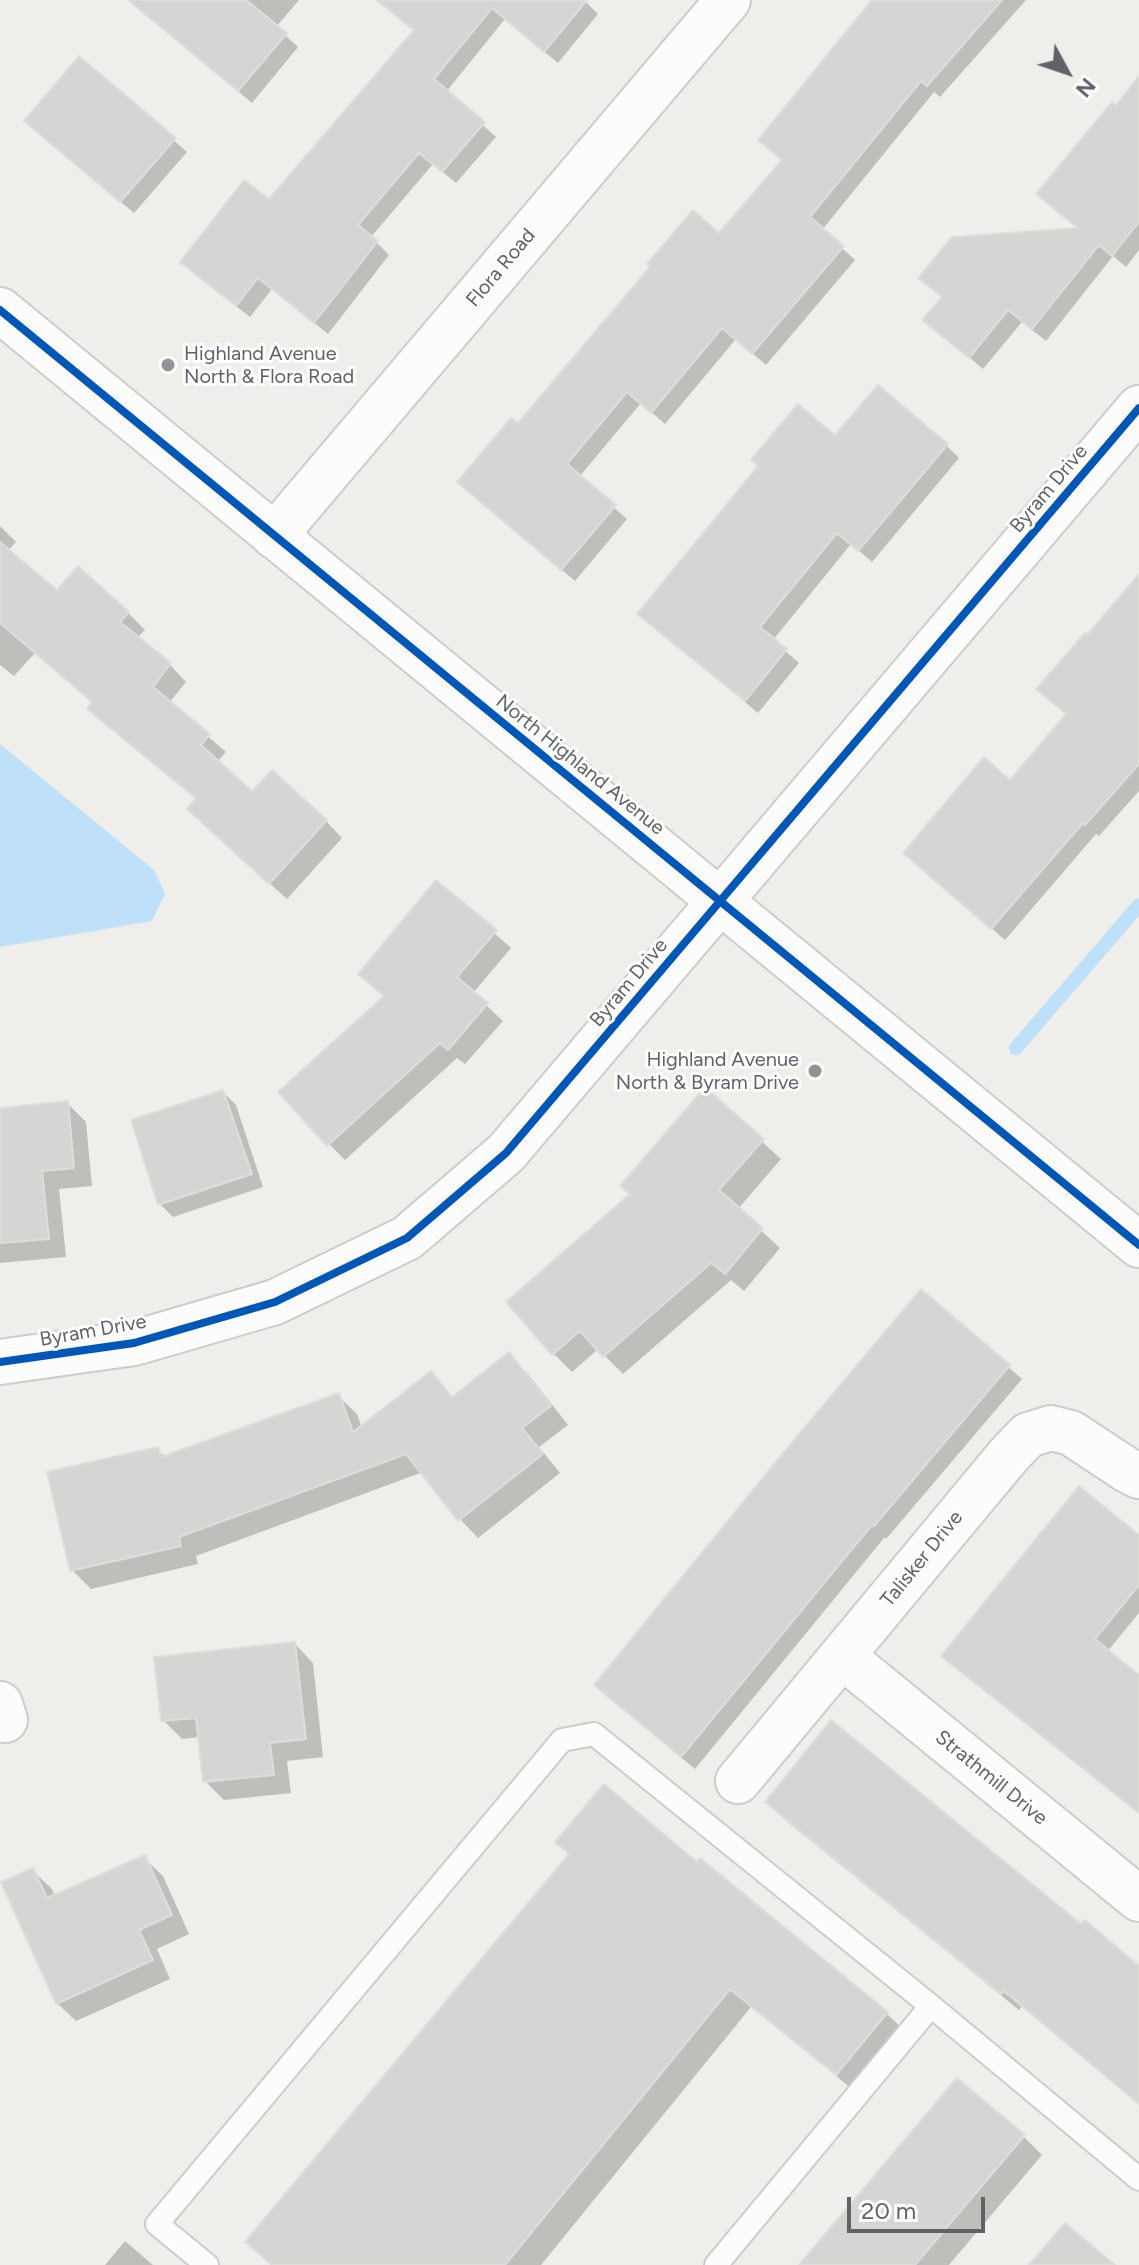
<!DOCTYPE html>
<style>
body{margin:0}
#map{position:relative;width:1139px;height:2265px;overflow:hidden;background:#efeeea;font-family:Figtree,sans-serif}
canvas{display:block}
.north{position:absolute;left:1027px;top:32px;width:80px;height:80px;-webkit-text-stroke:6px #fff;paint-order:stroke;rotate:130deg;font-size:22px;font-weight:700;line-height:32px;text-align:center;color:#5f6368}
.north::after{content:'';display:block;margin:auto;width:28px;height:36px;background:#5f6368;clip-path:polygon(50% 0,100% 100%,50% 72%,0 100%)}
.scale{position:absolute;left:847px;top:2197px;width:138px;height:36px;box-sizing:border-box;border:4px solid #5f6368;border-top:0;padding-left:10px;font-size:24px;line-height:28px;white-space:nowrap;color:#5f6368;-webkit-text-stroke:6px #fff;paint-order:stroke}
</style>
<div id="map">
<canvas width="1139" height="2265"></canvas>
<div class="north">N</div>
<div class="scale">20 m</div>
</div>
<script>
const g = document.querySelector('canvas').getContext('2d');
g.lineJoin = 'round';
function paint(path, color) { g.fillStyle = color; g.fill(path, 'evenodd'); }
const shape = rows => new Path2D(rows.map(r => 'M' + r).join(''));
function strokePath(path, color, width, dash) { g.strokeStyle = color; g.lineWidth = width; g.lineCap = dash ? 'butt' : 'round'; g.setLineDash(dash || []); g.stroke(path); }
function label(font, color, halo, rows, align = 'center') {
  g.font = font + ' Figtree,sans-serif'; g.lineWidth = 6; g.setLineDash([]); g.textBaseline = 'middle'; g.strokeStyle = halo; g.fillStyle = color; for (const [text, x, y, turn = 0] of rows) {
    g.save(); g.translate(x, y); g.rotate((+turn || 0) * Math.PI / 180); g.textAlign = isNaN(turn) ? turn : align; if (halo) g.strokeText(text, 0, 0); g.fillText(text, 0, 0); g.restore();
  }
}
paint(shape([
 [0,744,154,870,165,894,152,921,0,947]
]), '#bfe0f9');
paint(shape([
 [161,0,299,0,276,27,298,47,252,103,162,28],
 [411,0,584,0,598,14,558,63,505,19,446,92,496,137,456,183,433,164,371,237,389,255,328,334,272,289,250,317,195,274,182,262,269,202,415,32,399,16],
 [874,0,1026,0,940,97,934,92,822,230,855,260,766,365,736,339,665,424,641,403,579,477,627,519,575,581,472,495,518,426,719,235,783,161],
 [80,59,187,152,134,213,39,133],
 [1139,79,1139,250,1126,267,1113,256,1046,341,1022,322,983,369,925,320,944,298,920,277,1080,230,1117,108],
 [835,438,946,445,959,458,872,562,851,544,773,640,799,663,758,713,653,626,760,466],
 [0,526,16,542,8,551,57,593,128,613,145,630,137,638,170,665,186,682,169,703,226,752,217,762,252,794,326,821,342,838,287,899,206,826,197,800,106,725,89,708,93,703,35,653,14,676,0,665],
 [1139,577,1139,791,1099,836,1096,834,1005,940,918,865,1010,783,1068,715,1087,638],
 [437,882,511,948,473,993,503,1021,465,1064,457,1058,345,1160,329,1144,385,997,361,974],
 [705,1090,781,1159,738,1209,780,1248,744,1291,731,1280,623,1374,598,1349,572,1372,553,1353],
 [223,1092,236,1105,263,1187,173,1217,160,1204],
 [67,1103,86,1122,92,1186,59,1189,66,1257,0,1263,0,1110],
 [922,1292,1022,1379,887,1538,884,1538,695,1769,609,1698],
 [509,1355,527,1373,568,1425,539,1447,560,1473,478,1538,460,1519,423,1472,196,1556,198,1564,91,1589,72,1570,158,1450,166,1458,338,1396,357,1414,362,1428,431,1373,454,1398],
 [1139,1538,1139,1613,1107,1652,1139,1678,1139,1814,957,1668],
 [295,1644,313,1663,323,1757,287,1761,291,1793,224,1800,205,1781,200,1737,182,1739,163,1720],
 [768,1802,1081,1927,1139,1968,1139,2105,1022,2006,1019,2010,784,1819],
 [144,1858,163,1876,189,1934,157,1949,170,1979,76,2021,57,2003,33,1871,52,1889,55,1897],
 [700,1861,887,2014,907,2033,857,2093,751,2007,541,2265,271,2265,247,2242],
 [957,2081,1024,2137,1042,2155,949,2265,802,2265],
 [125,2241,153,2265,105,2265]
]), '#0003');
strokePath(shape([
 [1016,1048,1139,905]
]), '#bfe0f9', 14);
const building = shape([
 [128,0,246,0,287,33,238,91,128,0],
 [376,0,587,0,544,52,492,8,434,79,485,122,442,172,419,153,358,225,378,241,314,323,258,278,236,306,180,262,244,180,269,199,414,30,376,0],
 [872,0,1002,0,927,86,921,81,810,217,844,246,752,354,722,328,651,413,627,392,567,464,616,505,561,570,457,482,511,418,518,423,650,267,647,264,693,210,719,233,782,160,758,140,872,0],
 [79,56,176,138,120,202,24,121,79,56],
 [1139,76,1139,222,1112,256,1099,245,1032,329,1008,310,969,358,922,320,942,297,918,278,952,237,1078,228,1036,194,1112,102,1116,105,1139,76],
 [878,385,948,444,858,551,837,533,760,627,787,649,745,701,637,614,758,466,751,460,798,404,835,435,878,385],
 [0,542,57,590,78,566,129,612,120,622,171,663,153,687,210,734,201,745,252,791,272,770,327,820,269,884,187,809,196,798,87,709,92,702,0,623,0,542],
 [1139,574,1139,764,1085,825,1083,823,991,929,903,853,984,757,1010,780,1066,714,1036,689,1085,633,1087,635,1139,574],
 [436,880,497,930,457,977,488,1003,448,1050,440,1043,327,1146,278,1092,384,996,358,974,436,880],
 [705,1087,764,1139,719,1190,763,1228,725,1274,711,1263,603,1357,580,1331,552,1355,506,1302,630,1194,620,1186,705,1087],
 [223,1090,252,1174,158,1205,131,1120,223,1090],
 [68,1101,74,1168,42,1171,49,1239,0,1243,0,1108,68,1101],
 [921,1289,1010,1365,874,1526,871,1526,681,1757,594,1685,779,1458,921,1289],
 [509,1352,551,1406,522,1428,543,1454,458,1521,406,1454,179,1537,181,1546,70,1571,47,1472,158,1447,161,1457,339,1393,353,1432,431,1371,452,1397,509,1352],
 [1079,1486,1139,1535,1139,1585,1095,1639,1139,1675,1139,1813,941,1656,1079,1486],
 [295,1642,306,1739,270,1743,274,1775,203,1782,196,1718,161,1721,154,1657,295,1642],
 [831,1720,1081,1924,1085,1920,1139,1966,1139,2104,1004,1991,1001,1994,765,1802,831,1720],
 [604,1784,697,1862,700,1858,888,2012,836,2075,730,1989,505,2265,272,2265,245,2242,569,1854,555,1842,604,1784],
 [145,1855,172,1915,139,1930,153,1960,56,2004,1,1882,33,1868,47,1898,145,1855],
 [957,2078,1025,2135,915,2265,799,2265,957,2078],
 [1065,2223,1115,2265,1029,2265,1065,2223]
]);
paint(building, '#d6d5d3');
strokePath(building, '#deddd9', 2);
const service = shape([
 [207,2265,157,2224,562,1740,594,1734,931,2006,1139,2179],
 [716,2265,931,2006]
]);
const minor = shape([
 [274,536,728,0],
 [0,1362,134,1343,275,1302,407,1238,506,1153,1139,408],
 [842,1656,1139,1899],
 [0,1704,5,1720],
 [738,1781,1008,1456,1028,1435,1051,1428,1071,1433,1127,1470,1139,1476]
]);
const tertiary = shape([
 [0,310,1139,1245]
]);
strokePath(service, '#cbcccc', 26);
strokePath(minor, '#cbcccc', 48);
strokePath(tertiary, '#cbcccc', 48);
strokePath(service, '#fdfcfc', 22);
strokePath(minor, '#fdfcfc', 44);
strokePath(tertiary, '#fdfcfc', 44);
strokePath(shape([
 [0,310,1139,1245],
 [0,1362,134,1343,275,1302,407,1238,506,1153,1139,408]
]), '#0057b8', 8);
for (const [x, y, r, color] of [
 [168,365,8,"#919496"],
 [815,1071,8,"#919496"]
]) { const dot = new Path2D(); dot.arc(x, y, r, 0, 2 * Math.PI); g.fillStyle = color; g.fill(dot); strokePath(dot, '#fff', 3); }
label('20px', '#5f6368', '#fff', [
 ["Flora Road",501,268,-50],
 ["Byram Drive",1049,489,-50],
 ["North Highland Avenue",580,765,39],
 ["Byram Drive",629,983,-50],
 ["Byram Drive",93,1331,-10],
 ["Talisker Drive",922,1559,-51],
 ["Strathmill Drive",991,1778,39]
]);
label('20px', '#5f6368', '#fff', [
 ["Highland Avenue",184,354],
 ["North & Flora Road",184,377],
 ["Highland Avenue",799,1060,"right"],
 ["North & Byram Drive",799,1083,"right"]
], 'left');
</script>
